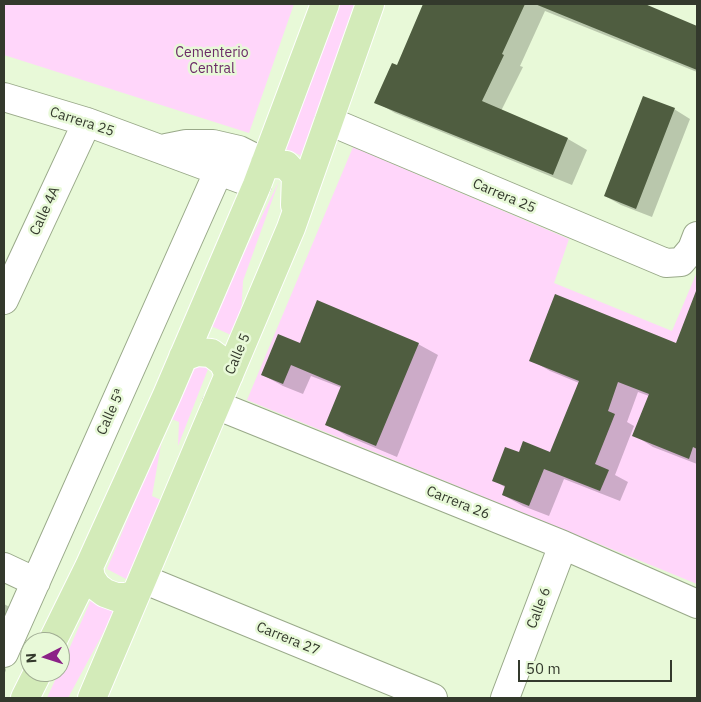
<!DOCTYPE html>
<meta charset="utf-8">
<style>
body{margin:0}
#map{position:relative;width:701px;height:702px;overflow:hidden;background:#e8f9d8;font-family:"IBM Plex Sans",sans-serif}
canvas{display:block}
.frame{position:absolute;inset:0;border:5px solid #33392c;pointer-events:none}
.north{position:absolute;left:20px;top:632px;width:50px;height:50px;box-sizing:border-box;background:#e8f9d8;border:1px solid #a0ac93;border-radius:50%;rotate:265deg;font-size:14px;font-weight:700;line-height:20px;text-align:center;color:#33392c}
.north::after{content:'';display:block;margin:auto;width:18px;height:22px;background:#8b2287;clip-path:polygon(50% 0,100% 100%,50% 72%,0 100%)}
.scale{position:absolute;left:518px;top:660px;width:154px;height:22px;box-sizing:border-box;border:2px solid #33392c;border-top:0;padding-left:6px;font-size:15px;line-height:18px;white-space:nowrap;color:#33392c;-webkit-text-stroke:4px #e8f9d8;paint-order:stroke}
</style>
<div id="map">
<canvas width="701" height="702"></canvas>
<div class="frame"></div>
<div class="north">N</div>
<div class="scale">50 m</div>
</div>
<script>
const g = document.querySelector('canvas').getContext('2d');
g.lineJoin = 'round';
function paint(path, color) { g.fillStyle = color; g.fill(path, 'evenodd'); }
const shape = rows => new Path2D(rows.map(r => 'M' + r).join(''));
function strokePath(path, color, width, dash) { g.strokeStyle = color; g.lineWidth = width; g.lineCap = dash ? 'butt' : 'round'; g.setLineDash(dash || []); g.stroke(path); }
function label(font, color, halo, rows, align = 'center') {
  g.font = font + ' "IBM Plex Sans",sans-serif'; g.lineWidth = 5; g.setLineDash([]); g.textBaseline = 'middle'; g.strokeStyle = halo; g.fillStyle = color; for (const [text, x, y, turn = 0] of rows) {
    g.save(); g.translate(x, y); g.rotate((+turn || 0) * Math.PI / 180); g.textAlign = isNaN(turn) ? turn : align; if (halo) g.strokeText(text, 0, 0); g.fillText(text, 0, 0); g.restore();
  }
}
paint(shape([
 [4,4,294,4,249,133,4,55],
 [338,4,354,4,302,156,286,149],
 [353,147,569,239,554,283,672,331,697,272,697,584,247,400],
 [279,181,243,281,241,317,231,335,209,325],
 [196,358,210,364,178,446,179,422,167,417],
 [163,433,152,496,163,501,128,580,107,569],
 [91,600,115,611,68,698,47,698]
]), '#ffd6fa');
paint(shape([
 [424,4,642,4,697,27,697,72,545,11,520,66,523,67,501,111,568,139,587,150,572,185,395,113,376,102,398,67],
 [674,109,690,119,652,217,621,205,605,196],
 [687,318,697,322,697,464,653,447,634,435,649,396,638,392,627,422,634,426,615,475,628,482,620,501,564,479,549,516,523,506,503,495,506,488,494,480,520,453,551,454,579,383,550,371,531,360,677,344],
 [300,344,418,344,438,355,397,457,347,436,327,424,342,388,311,376,303,394,283,386,263,375],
 [4,604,24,615,4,664,6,670,4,675]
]), '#0003');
paint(shape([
 [423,4,525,4,502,54,504,55,482,101,568,138,553,175,374,103,392,63,397,65],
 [535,4,645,4,697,26,697,70],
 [643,96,675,108,636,209,604,196],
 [696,291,697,449,693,447,689,459,632,436,649,394,618,382,608,411,615,414,595,464,609,470,600,491,544,469,529,506,502,495,505,486,492,481,505,447,519,452,523,441,550,452,579,381,529,361,555,294,676,343],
 [317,300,419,343,376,446,325,425,341,386,291,365,283,384,261,375,278,334,300,343]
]), '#4f5d40');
const minor = shape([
 [4,97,87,122,257,185],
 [329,121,666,263,681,262,692,249,697,236],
 [166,148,186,144,213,144,239,150,265,163],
 [4,300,87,122],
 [216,405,563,545,697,604],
 [4,567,36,582],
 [143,579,433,698],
 [4,653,219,170],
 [505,698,563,545]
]);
const major = shape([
 [265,163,286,165,296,176,295,205],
 [183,357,197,352,211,353,223,362,229,375],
 [89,567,91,578,97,587,105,593,116,597,126,597,136,594],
 [52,642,89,567,167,395,257,185,325,4],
 [25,698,38,672],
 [92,698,291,228,370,4]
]);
strokePath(minor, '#99a989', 30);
strokePath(major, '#fff', 30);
strokePath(minor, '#fff', 28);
strokePath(major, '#d3ebb9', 28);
label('14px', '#6b2a67', '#e8f9d8', [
 ["Cementerio",212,53],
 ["Central",212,69]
]);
label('14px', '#33392c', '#e8f9d8', [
 ["Carrera 25",82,122,18],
 ["Carrera 25",504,196,23],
 ["Calle 4A",45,211,-65],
 ["Calle 5",238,354,-67],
 ["Calle 5ª",111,412,-66],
 ["Carrera 26",458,503,22],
 ["Calle 6",539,608,-69],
 ["Carrera 27",288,639,22]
]);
</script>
